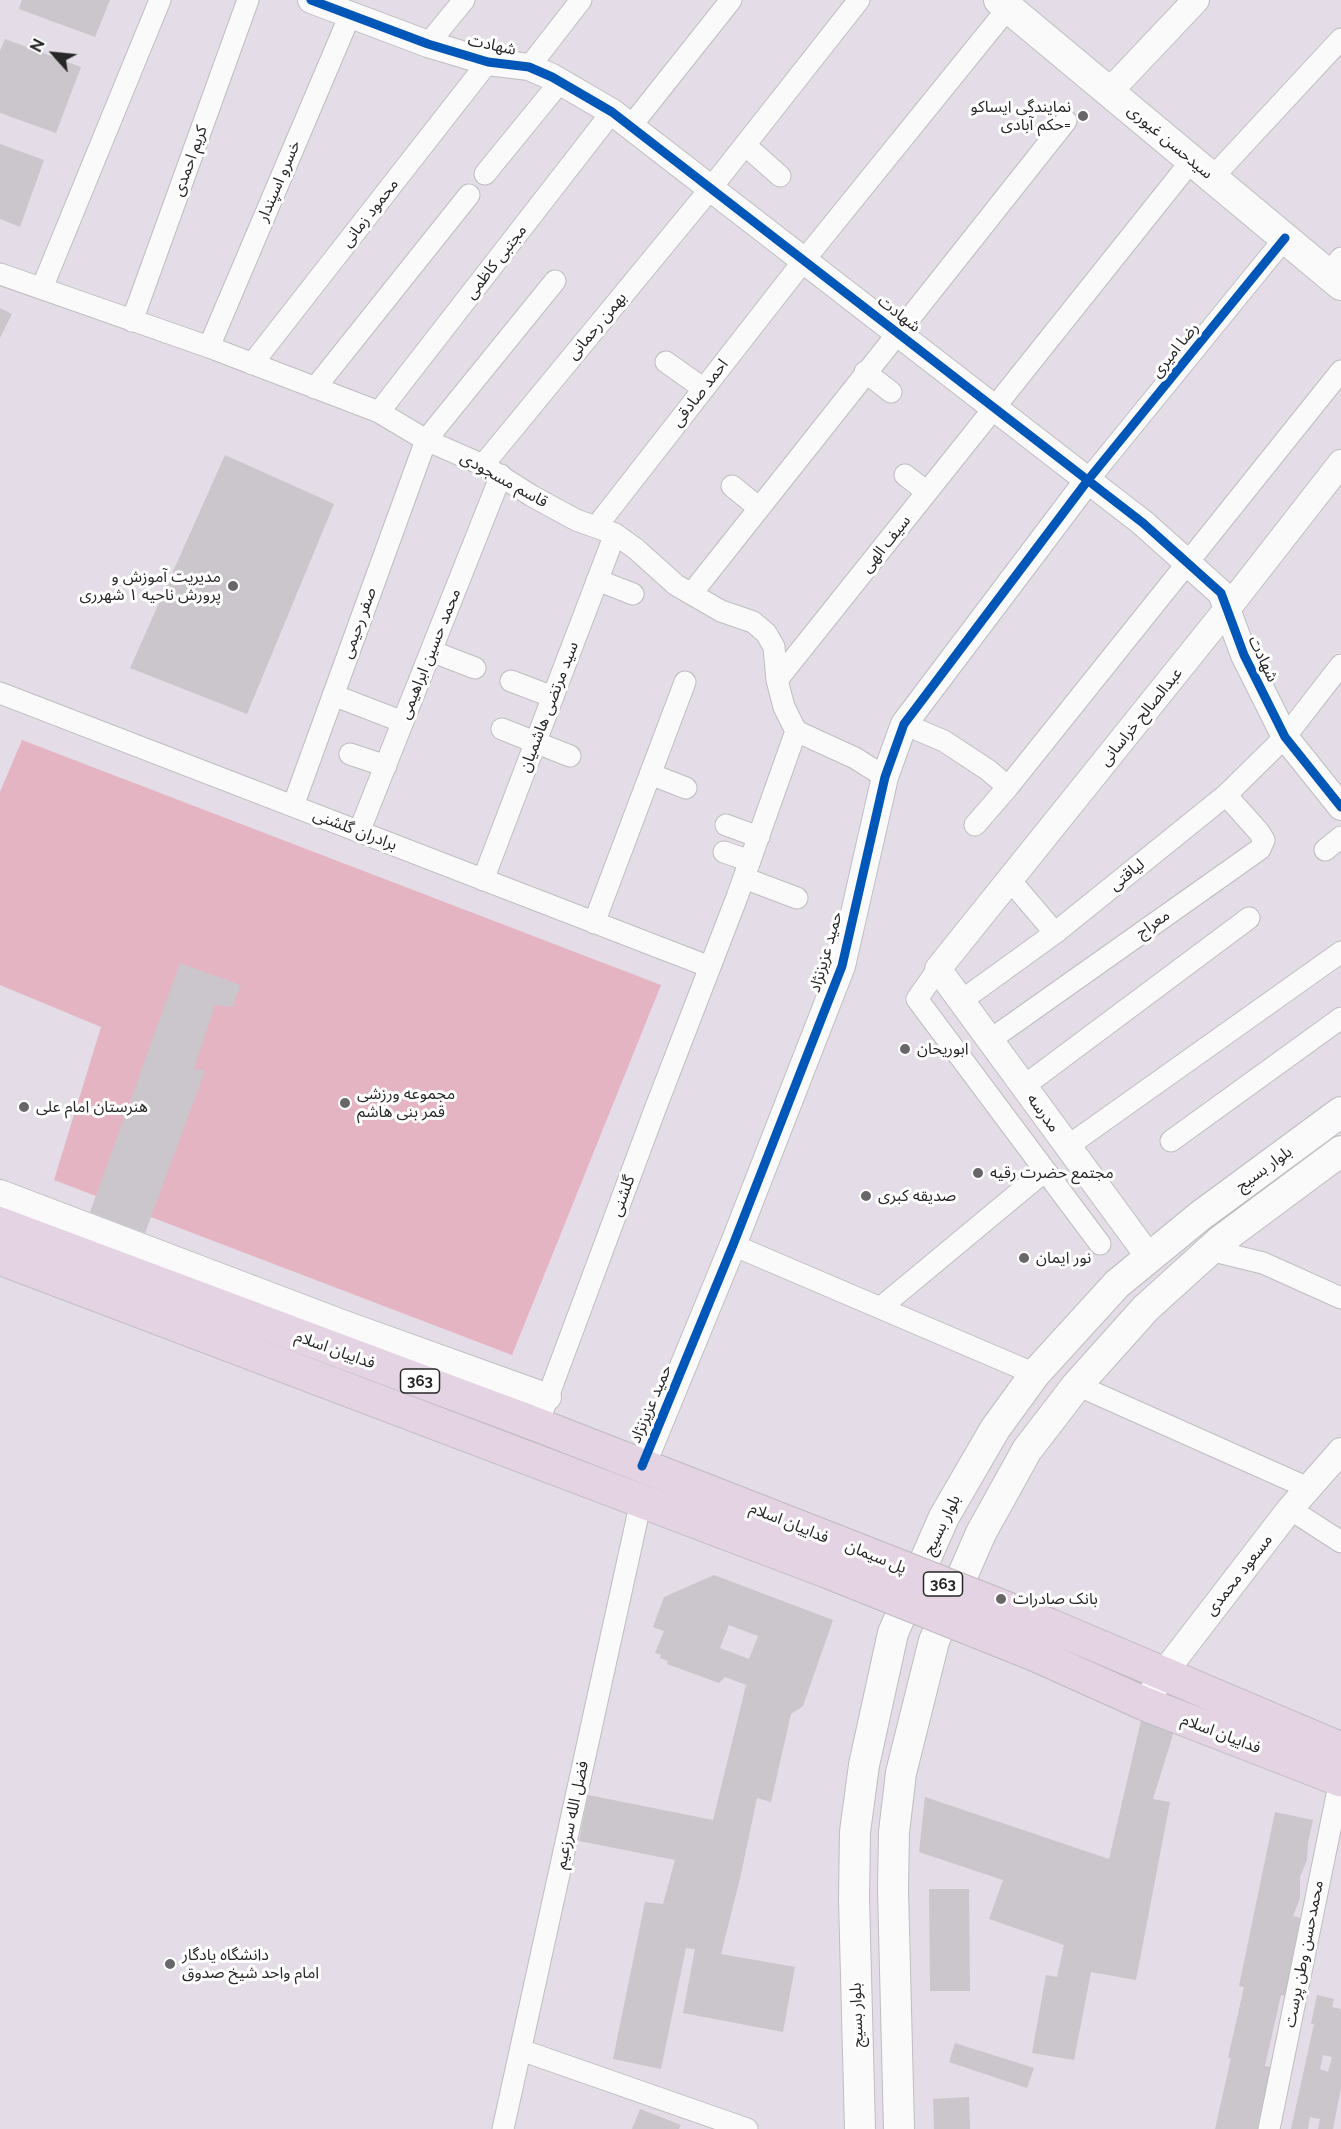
<!DOCTYPE html>
<meta charset="utf-8">
<style>
body{margin:0}
#map{position:relative;width:1341px;height:2129px;overflow:hidden;background:#e4dce6;font-family:Raleway,sans-serif}
canvas{display:block}
.north{position:absolute;left:24px;top:24px;width:60px;height:60px;-webkit-text-stroke:4px #fff;paint-order:stroke;rotate:297deg;font-size:16px;font-weight:700;line-height:24px;text-align:center;color:#272727}
.north::after{content:'';display:block;margin:auto;width:21px;height:27px;background:#272727;clip-path:polygon(50% 0,100% 100%,50% 72%,0 100%)}
</style>
<div id="map">
<canvas width="1341" height="2129"></canvas>
<div class="north">N</div>
</div>
<script>
const g = document.querySelector('canvas').getContext('2d');
g.lineJoin = 'round';
function paint(path, color) { g.fillStyle = color; g.fill(path, 'evenodd'); }
const shape = rows => new Path2D(rows.map(r => 'M' + r).join(''));
function strokePath(path, color, width, dash) { g.strokeStyle = color; g.lineWidth = width; g.lineCap = dash ? 'butt' : 'round'; g.setLineDash(dash || []); g.stroke(path); }
function label(font, color, halo, rows, align = 'center') {
  g.font = font + ' Raleway,"Noto Sans Arabic",sans-serif'; g.lineWidth = 6; g.setLineDash([]); g.textBaseline = 'middle'; g.strokeStyle = halo; g.fillStyle = color; for (const [text, x, y, turn = 0] of rows) {
    g.save(); g.translate(x, y); g.rotate((+turn || 0) * Math.PI / 180); g.textAlign = isNaN(turn) ? turn : align; if (halo) g.strokeText(text, 0, 0); g.fillText(text, 0, 0); g.restore();
  }
}
paint(shape([
 [22,740,661,985,512,1355,54,1180,101,1027,0,985,0,792]
]), '#e5b4c3');
paint(shape([
 [22,0,110,0,95,37,19,9],
 [5,39,81,67,56,133,0,113,0,51],
 [0,144,44,160,20,227,0,219],
 [0,308,12,314,0,338],
 [225,455,334,504,247,714,130,668],
 [180,963,241,985,232,1007,215,1005,194,1068,205,1071,145,1233,90,1212],
 [714,1575,833,1620,803,1706,791,1714,771,1802,757,1798,741,1874,721,1954,795,1967,783,2032,683,2013,695,1949,686,1948,661,2069,613,2059,645,1902,663,1904,675,1860,579,1841,588,1795,713,1820,746,1685,725,1677,719,1683,667,1664,668,1661,660,1658,661,1655,655,1653,664,1631,653,1627,664,1597],
 [729,1625,758,1636,749,1659,720,1648],
 [1142,1716,1175,1728,1153,1799,1170,1802,1136,1980,1091,1972,1074,2060,1032,2053,1046,1975,1057,1977,1064,1945,989,1919,1003,1880,919,1852,925,1797,1109,1859],
 [1275,1812,1313,1820,1308,1843,1307,1860,1300,1877,1300,1898,1293,1916,1309,1920,1291,1997,1281,1995,1265,2066,1271,2067,1258,2129,1215,2129,1231,2058,1228,2058,1244,1987,1239,1986],
 [929,1889,969,1889,970,1991,930,1991],
 [1317,1995,1334,1999,1332,2007,1341,2009,1341,2088,1333,2129,1318,2129,1320,2119,1310,2117,1308,2129,1291,2129,1314,2024,1311,2024],
 [1323,2055,1332,2057,1328,2072,1320,2069],
 [955,2043,1034,2068,1027,2088,949,2062],
 [969,2097,970,2129,934,2129,933,2099],
 [640,2109,681,2125,679,2129,632,2129]
]), '#cbc5cc');
const minor = shape([
 [428,44,464,0],
 [529,67,581,0],
 [631,126,731,0],
 [745,145,780,176],
 [485,174,560,82],
 [1212,178,1341,39],
 [0,274,209,347,379,412,426,440,483,465,532,496,576,520,615,534,636,549,676,585,721,611,753,622,766,633,774,647,777,680,784,707,796,731,855,758,885,777],
 [1328,274,1341,258],
 [42,288,160,0],
 [132,321,248,0],
 [209,347,350,15],
 [666,362,704,389],
 [252,364,488,62],
 [865,372,891,392],
 [315,388,469,195],
 [379,412,612,112],
 [483,465,711,188,859,0],
 [905,475,927,492],
 [1088,480,1285,238],
 [732,486,759,508],
 [596,527,805,259,1008,8],
 [597,580,633,594],
 [692,593,1066,121],
 [431,651,475,668],
 [777,680,1192,160],
 [511,681,553,697],
 [0,693,710,967],
 [333,695,403,722],
 [904,724,944,741,988,770,1008,787],
 [502,729,570,756],
 [350,754,386,766],
 [650,774,686,788],
 [293,806,426,440,555,281],
 [726,825,759,837],
 [975,825,1008,787,1341,371],
 [359,832,501,475],
 [1325,850,1341,837],
 [724,852,750,861],
 [744,878,797,898],
 [483,880,615,534],
 [1010,880,1055,933],
 [594,923,685,682],
 [938,969,917,999,1100,1244],
 [961,1001,1055,933,1226,795,1285,737,1341,665],
 [990,1040,1260,849,1264,840,1259,832,1226,795],
 [1024,1086,1249,918],
 [1171,1141,1341,1018],
 [1068,1146,1341,952],
 [733,1245,1035,1374],
 [1210,1250,1263,1263,1341,1298],
 [880,1308,1045,1171],
 [1077,1385,1308,1488],
 [543,1410,654,1112,737,897,796,731],
 [1290,1509,1341,1542],
 [521,2050,747,2129],
 [503,2129,641,1501],
 [1269,2129,1340,1780]
]);
const tertiary = shape([
 [311,0,428,44,488,62,529,67,552,77,612,112,1143,523,1221,593,1244,655,1285,737,1341,807],
 [1109,92,1196,0],
 [0,1193,342,1323,548,1397],
 [1149,1257,938,969,1228,608,1341,463],
 [642,1466,733,1245,842,966,885,777,904,724,1088,480],
 [1145,1704,1163,1674,1290,1509,1341,1451]
]);
const secondary = shape([
 [999,0,1341,285],
 [860,2129,854,1899,855,1832,864,1765,893,1633,944,1517,995,1429,1035,1374,1117,1284,1200,1216,1341,1112],
 [899,2129,893,1890,894,1832,901,1773,934,1641,981,1533,1027,1450,1077,1385,1146,1308,1220,1241,1341,1151]
]);
const primary = shape([
 [0,1224,538,1425,838,1542],
 [0,1258,826,1571],
 [1049,1625,1341,1749],
 [1036,1655,1145,1704,1341,1780]
]);
strokePath(minor, '#bebec0', 23);
strokePath(tertiary, '#bebec0', 28);
strokePath(secondary, '#bebec0', 32);
strokePath(primary, '#bebbbf', 35);
strokePath(minor, '#fbfafb', 21);
strokePath(tertiary, '#fbfafb', 26);
strokePath(secondary, '#fbfafb', 30);
strokePath(primary, '#e4d3e3', 33);
const primaryBridge = shape([
 [838,1542,1049,1625],
 [826,1571,1036,1655]
]);
strokePath(primaryBridge, '#bebbbf', 35, []);
strokePath(primaryBridge, '#e4d3e3', 33);
strokePath(shape([
 [311,0,428,44,488,62,529,67,552,77,612,112,1143,523,1221,593,1244,655,1285,737,1341,807],
 [642,1466,733,1245,842,966,885,777,904,724,1088,480,1285,238]
]), '#0057b8', 9);
for (const [x, y, r, color] of [
 [1083,116,6,"#69666a"],
 [233,586,6,"#69666a"],
 [905,1049,6,"#69666a"],
 [345,1103,6,"#69666a"],
 [24,1107,6,"#69666a"],
 [978,1173,6,"#69666a"],
 [866,1196,6,"#69666a"],
 [1024,1258,6,"#69666a"],
 [1001,1599,6,"#69666a"],
 [170,1964,6,"#69666a"]
]) { const dot = new Path2D(); dot.arc(x, y, r, 0, 2 * Math.PI); g.fillStyle = color; g.fill(dot); strokePath(dot, '#fff', 2); }
for (const [x, y, w] of [
 [420,1381,39],
 [943,1584,39]
]) { const box = new Path2D(); box.roundRect(x - w / 2, y - 12, w, 24, 4.5); g.fillStyle = '#fff'; g.fill(box); strokePath(box, '#272727', 1.5); }
label('bold 15px', '#272727', null, [
 ["363",420,1381],
 ["363",943,1584]
]);
label('16px', '#272727', '#fff', [
 ["شهادت",492,45,12],
 ["سیدحسن غیوری",1170,142,40],
 ["کریم احمدی",190,161,-70],
 ["خسرو اسپندار",279,181,-67],
 ["محمود زمانی",370,213,-52],
 ["مجتبی کاظمی",496,262,-52],
 ["شهادت",899,314,38],
 ["بهمن رحمانی",597,326,-50],
 ["رضا امیری",1175,350,-51],
 ["احمد صادقی",700,393,-52],
 ["قاسم مسجودی",504,480,29],
 ["سیف الهی",886,544,-51],
 ["صفر رحیمی",359,623,-70],
 ["محمد حسین ابراهیمی",430,654,-68],
 ["شهادت",1263,659,65],
 ["سید مرتضی هاشمیان",549,707,-69],
 ["عبدالصالح خراسانی",1141,717,-51],
 ["برادران گلشنی",355,830,21],
 ["لیاقتی",1127,875,-39],
 ["معراج",1153,924,-35],
 ["حمید عزیزنژاد",826,952,-74],
 ["مدرسه",1043,1113,54],
 ["بلوار بسیج",1264,1169,-36],
 ["گلشنی",623,1196,-70],
 ["فداییان اسلام",335,1350,20],
 ["حمید عزیزنژاد",651,1404,-67],
 ["فداییان اسلام",789,1523,22],
 ["بلوار بسیج",942,1525,-64],
 ["پل سیمان",876,1557,22],
 ["مسعود محمدی",1239,1575,-52],
 ["فداییان اسلام",1221,1734,21],
 ["فضل الله سرزعیم",572,1815,-78],
 ["محمدحسن وطن پرست",1304,1954,-79],
 ["بلوار بسیج",857,2015,-92]
]);
label('16px', '#272727', '#fff', [
 ["نمایندگی ایساکو",1071,107,"right"],
 ["حکم آبادی=",1071,125,"right"],
 ["مدیریت آموزش و",221,577,"right"],
 ["پرورش ناحیه ۱ شهرری",221,595,"right"],
 ["ابوریحان",917,1049],
 ["مجموعه ورزشی",357,1094],
 ["قمر بنی هاشم",357,1112],
 ["هنرستان امام علی",36,1107],
 ["مجتمع حضرت رقیه",990,1173],
 ["صدیقه کبری",878,1196],
 ["نور ایمان",1036,1258],
 ["بانک صادرات",1013,1599],
 ["دانشگاه یادگار",182,1955],
 ["امام واحد شیخ صدوق",182,1973]
], 'left');
</script>
